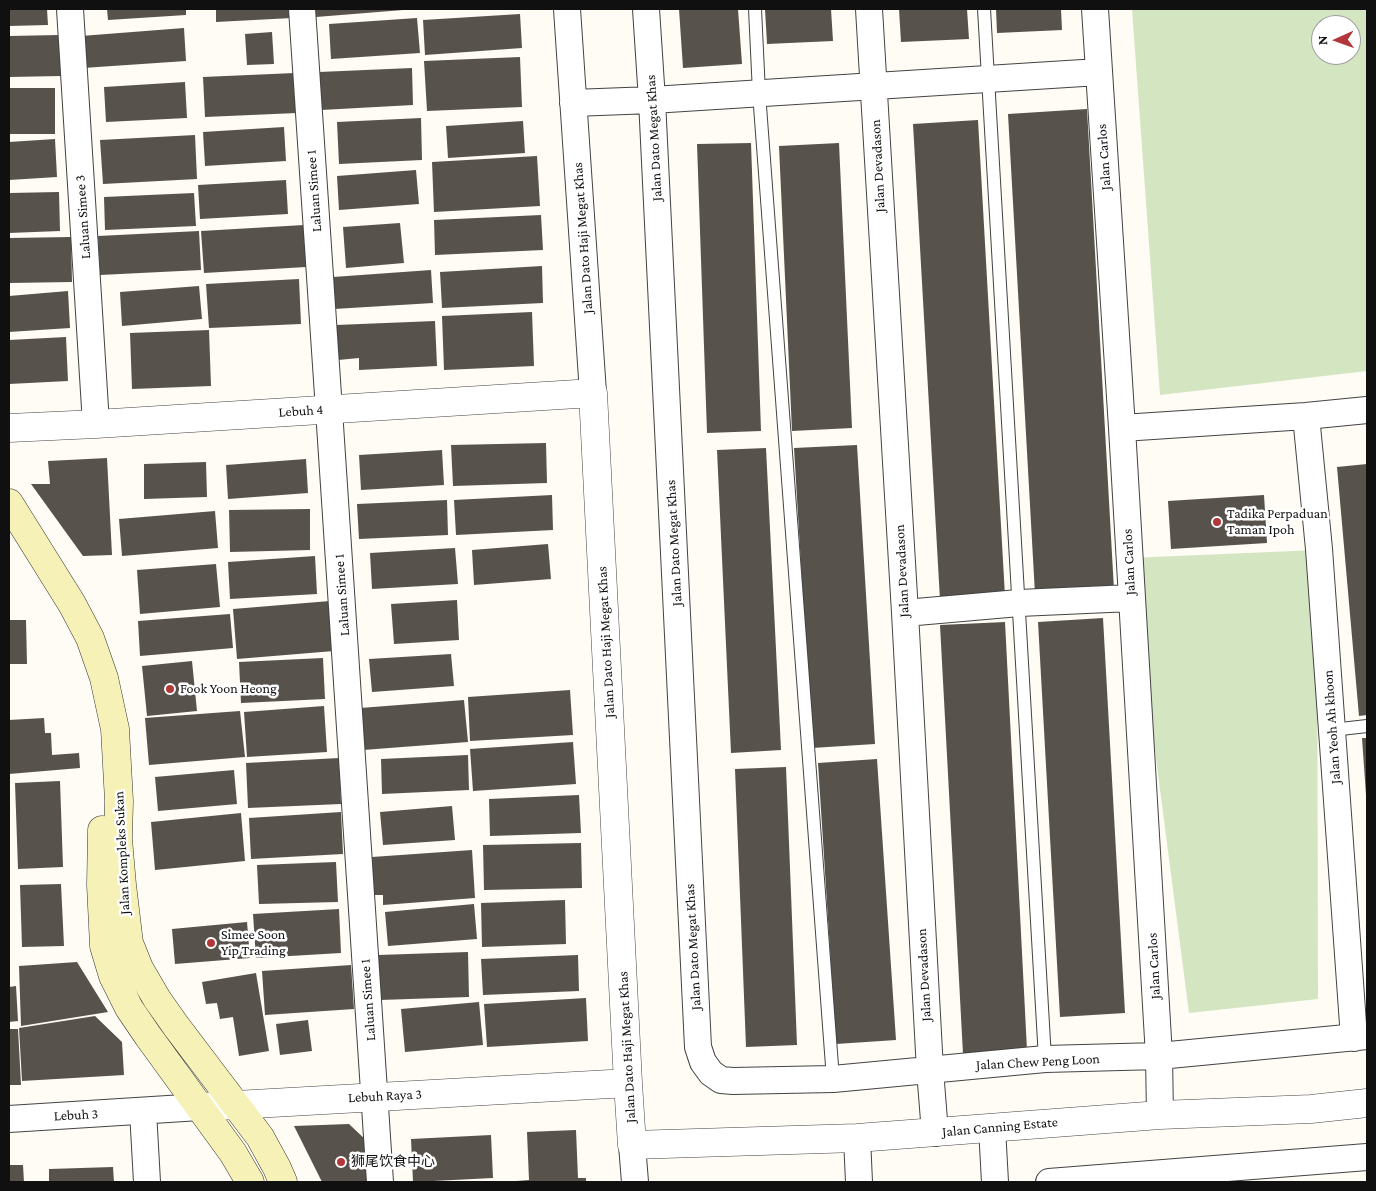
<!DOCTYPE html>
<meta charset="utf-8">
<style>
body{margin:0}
#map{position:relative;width:1376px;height:1191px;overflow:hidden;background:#fefcf4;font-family:"Crimson Pro",serif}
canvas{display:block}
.frame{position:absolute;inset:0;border:10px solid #101010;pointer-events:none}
.north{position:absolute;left:1311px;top:15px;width:50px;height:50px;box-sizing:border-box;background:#fff;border:1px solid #9f9f9f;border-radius:50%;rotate:268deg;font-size:14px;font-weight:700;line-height:20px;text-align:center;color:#101010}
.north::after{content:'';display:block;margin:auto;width:18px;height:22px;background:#b1373a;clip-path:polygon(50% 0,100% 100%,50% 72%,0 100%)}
</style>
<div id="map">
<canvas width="1376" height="1191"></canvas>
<div class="frame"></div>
<div class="north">N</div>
</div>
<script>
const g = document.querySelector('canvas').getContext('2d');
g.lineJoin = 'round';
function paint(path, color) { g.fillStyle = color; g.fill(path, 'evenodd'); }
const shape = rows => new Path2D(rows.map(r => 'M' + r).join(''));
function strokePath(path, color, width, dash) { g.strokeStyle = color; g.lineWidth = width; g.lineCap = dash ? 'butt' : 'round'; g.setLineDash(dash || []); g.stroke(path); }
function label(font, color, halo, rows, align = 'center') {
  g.font = font + ' "Crimson Pro","Noto Sans SC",serif'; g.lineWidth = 5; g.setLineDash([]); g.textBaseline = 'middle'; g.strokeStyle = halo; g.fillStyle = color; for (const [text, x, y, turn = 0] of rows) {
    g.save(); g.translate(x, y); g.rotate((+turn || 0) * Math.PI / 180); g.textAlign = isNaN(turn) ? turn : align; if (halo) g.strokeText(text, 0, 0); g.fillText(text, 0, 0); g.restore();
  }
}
paint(shape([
 [1132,9,1367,9,1367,371,1160,395],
 [1321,25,1351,25,1351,55,1321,55],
 [1317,550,1318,999,1189,1013,1130,558]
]), '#d3e5c1');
paint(shape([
 [9,9,47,9,48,25,9,26],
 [107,9,186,9,186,15,108,20],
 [216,9,291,9,292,18,216,22],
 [316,9,403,9,403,10,316,17],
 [679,9,738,9,742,64,683,68],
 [765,9,831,9,833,41,767,44],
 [899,9,967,9,969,39,901,42],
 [996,9,1061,9,1062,30,997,33],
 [520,14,522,48,425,55,423,20],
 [417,18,420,53,331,59,329,24],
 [184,28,186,61,83,68,81,36],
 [272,32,274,64,247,65,245,34],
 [59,35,61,76,9,77,9,36],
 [520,57,522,107,427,111,424,61],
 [412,68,413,105,321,110,319,72],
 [295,73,297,113,205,117,203,77],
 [185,82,187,118,106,122,104,87],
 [9,88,55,88,55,134,9,134],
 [1087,109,1114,590,1035,594,1008,114],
 [421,118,422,160,339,164,337,122],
 [978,120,1005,596,940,600,913,124],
 [523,121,525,153,448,158,446,126],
 [284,127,286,161,205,166,203,132],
 [195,135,197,179,103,184,100,140],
 [55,139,57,177,9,180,9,142],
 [751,143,761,431,707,433,697,144],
 [839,143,852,428,792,431,779,146],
 [537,156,540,206,434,212,432,162],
 [416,170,419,204,339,210,337,176],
 [286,180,288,214,200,219,198,185],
 [59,192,60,231,9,233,9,193],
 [194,193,196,226,105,230,104,197],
 [541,215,543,250,435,255,434,220],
 [400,223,404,263,346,268,343,227],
 [304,225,306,267,204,273,201,231],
 [199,231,201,270,100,275,98,236],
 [71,237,72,282,9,283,9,238],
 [542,266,543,303,442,308,440,272],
 [431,270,433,303,334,309,333,277],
 [299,279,301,324,209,328,206,284],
 [199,286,202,319,122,326,120,292],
 [68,291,70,328,9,332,9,296],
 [532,312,534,366,444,370,442,316],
 [435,321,437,366,359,370,359,358,338,360,336,325],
 [209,330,211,386,132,389,130,333],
 [66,337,68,381,9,384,9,340],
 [546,443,547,483,453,486,451,445],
 [857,445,875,744,812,748,794,448],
 [766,448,781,750,731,753,717,450],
 [442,450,444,485,361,490,359,455],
 [107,458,112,555,83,556,31,484,50,484,48,461],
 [306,459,308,493,228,499,226,465],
 [206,462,207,497,144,499,144,464],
 [1367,464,1367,715,1359,716,1337,467],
 [552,495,553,530,456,535,454,500],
 [1264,495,1267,543,1171,549,1168,501],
 [447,500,448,535,359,539,357,504],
 [310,509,310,550,230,552,229,510],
 [215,511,218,548,122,556,119,519],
 [548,544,551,579,474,585,472,550],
 [455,548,458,584,372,589,370,553],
 [315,556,317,594,230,599,228,562],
 [216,564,220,607,140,614,137,570],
 [457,600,459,640,394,644,391,604],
 [330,601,334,651,237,659,233,609],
 [230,614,233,648,140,656,138,621],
 [1103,618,1125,1013,1060,1017,1038,622],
 [9,620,26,620,27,664,9,664],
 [1005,622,1027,1050,963,1054,940,625],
 [451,654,454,686,372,692,369,659],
 [323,658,325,699,241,703,239,662],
 [192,661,197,711,147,716,142,666],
 [570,690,573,735,470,741,468,697],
 [464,700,468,742,363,750,360,708],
 [324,706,327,752,247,757,244,712],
 [240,711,245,757,149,765,145,718],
 [44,718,45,733,51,733,52,755,79,753,80,768,9,774,9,720],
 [1362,738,1367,738,1367,795,1366,795],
 [573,742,576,784,473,791,470,749],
 [468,755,469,790,382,794,381,759],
 [339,758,341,804,248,808,246,763],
 [877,759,896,1040,836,1044,818,763],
 [786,767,797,1045,746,1047,735,769],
 [234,770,237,804,158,811,155,777],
 [60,781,63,867,18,869,15,783],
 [579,795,581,833,490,836,489,799],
 [452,806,455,840,383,845,380,812],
 [341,812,343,854,251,859,249,818],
 [241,813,245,861,155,870,151,822],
 [581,843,582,888,484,890,483,845],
 [472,850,475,898,383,905,383,895,374,895,372,857],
 [336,862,338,902,259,904,257,865],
 [61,884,64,946,22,947,20,885],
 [565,900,566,944,482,947,481,903],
 [474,904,477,939,388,946,385,912],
 [339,909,341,953,256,958,253,914],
 [247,922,250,958,175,964,172,929],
 [468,952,469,997,380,1000,378,955],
 [578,955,579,991,483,995,481,959],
 [77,962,108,1012,21,1026,19,966],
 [351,965,354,1009,265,1015,262,971],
 [256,973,269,1051,239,1056,233,1017,220,1019,217,1003,206,1004,202,982],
 [16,986,18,1021,9,1022,9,987],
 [586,998,588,1041,487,1047,484,1004],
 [479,1002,483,1045,405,1052,401,1009],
 [95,1016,122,1042,124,1075,22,1081,19,1028],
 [308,1020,312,1051,280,1055,276,1024],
 [9,1029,18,1029,21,1085,9,1085],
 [349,1124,368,1142,371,1182,322,1182,294,1126],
 [576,1130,578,1178,586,1178,586,1182,516,1182,516,1181,529,1180,527,1132],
 [491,1135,493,1178,413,1182,411,1139],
 [9,1165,23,1165,24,1182,9,1182],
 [113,1167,114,1182,49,1182,49,1169]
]), '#58524d');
const service = shape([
 [755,9,759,93,833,1079],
 [984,9,1045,1059],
 [1332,730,1367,726]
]);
const minor = shape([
 [70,9,96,424],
 [302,9,329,410,380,1182],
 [567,9,593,393],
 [646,9,652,100,698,1047,703,1062,711,1073,721,1080,733,1081,833,1079,1045,1059,1159,1056,1367,1036],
 [869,9,905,613,930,1070,935,1133],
 [1095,9,1122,428,1159,1056,1160,1115],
 [573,103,652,100,1099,72],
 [1306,416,1319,549,1354,1038],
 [1122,428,1306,416,1367,410],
 [905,613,1019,603,1131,598],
 [143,1111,147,1182],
 [9,1119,200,1107],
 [992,1128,995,1182],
 [857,1138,859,1182],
 [632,1145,635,1182],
 [1049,1182,1367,1157]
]);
const tertiary = shape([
 [9,428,96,424,593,393,628,1083,632,1145,857,1138,1160,1115,1311,1109,1367,1103],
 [200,1107,628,1083]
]);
const secondary = shape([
 [9,503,72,604,90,638,104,678,115,729,119,801,118,839,122,885,129,943,139,968,157,999,176,1026,260,1137,277,1168,283,1182],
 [102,830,101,885,104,946,113,976,129,1008,148,1036,233,1153,250,1182]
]);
strokePath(service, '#434343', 14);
strokePath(minor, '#434343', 28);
strokePath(tertiary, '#434343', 29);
strokePath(secondary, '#323232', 29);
strokePath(service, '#fff', 12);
strokePath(minor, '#fff', 26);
strokePath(tertiary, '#fff', 28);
strokePath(secondary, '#f6f1b7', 28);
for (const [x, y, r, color] of [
 [1217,522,5,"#b1373a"],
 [170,689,5,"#b1373a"],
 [211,943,5,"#b1373a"],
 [341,1162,5,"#b1373a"]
]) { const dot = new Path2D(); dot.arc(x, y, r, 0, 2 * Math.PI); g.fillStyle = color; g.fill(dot); strokePath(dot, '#fff', 2); }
label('14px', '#101010', '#fff', [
 ["Jalan Dato Megat Khas",654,138,-93],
 ["Jalan Carlos",1104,157,-94],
 ["Jalan Devadason",878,166,-93],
 ["Laluan Simee 1",314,191,-94],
 ["Laluan Simee 3",83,217,-94],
 ["Jalan Dato Haji Megat Khas",583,238,-94],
 ["Lebuh 4",301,411,-4],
 ["Jalan Dato Megat Khas",674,543,-93],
 ["Jalan Carlos",1129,562,-93],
 ["Jalan Devadason",902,571,-93],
 ["Laluan Simee 1",342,595,-94],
 ["Jalan Dato Haji Megat Khas",606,642,-93],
 ["Jalan Yeoh Ah khoon",1332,727,-94],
 ["Jalan Kompleks Sukan",122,853,-93],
 ["Jalan Dato Megat Khas",693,947,-93],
 ["Jalan Carlos",1154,966,-93],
 ["Jalan Devadason",924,975,-93],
 ["Laluan Simee 1",368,1000,-94],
 ["Jalan Dato Haji Megat Khas",627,1047,-93],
 ["Jalan Chew Peng Loon",1038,1062,-3],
 ["Lebuh Raya 3",385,1096,-3],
 ["Lebuh 3",76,1115,-3],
 ["Jalan Canning Estate",1000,1127,-5]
]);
label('14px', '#101010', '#fff', [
 ["Tadika Perpaduan",1227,514],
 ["Taman Ipoh",1227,530],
 ["Fook Yoon Heong",180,689],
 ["Simee Soon",221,935],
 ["Yip Trading",221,951],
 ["狮尾饮食中心",351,1162]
], 'left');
</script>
